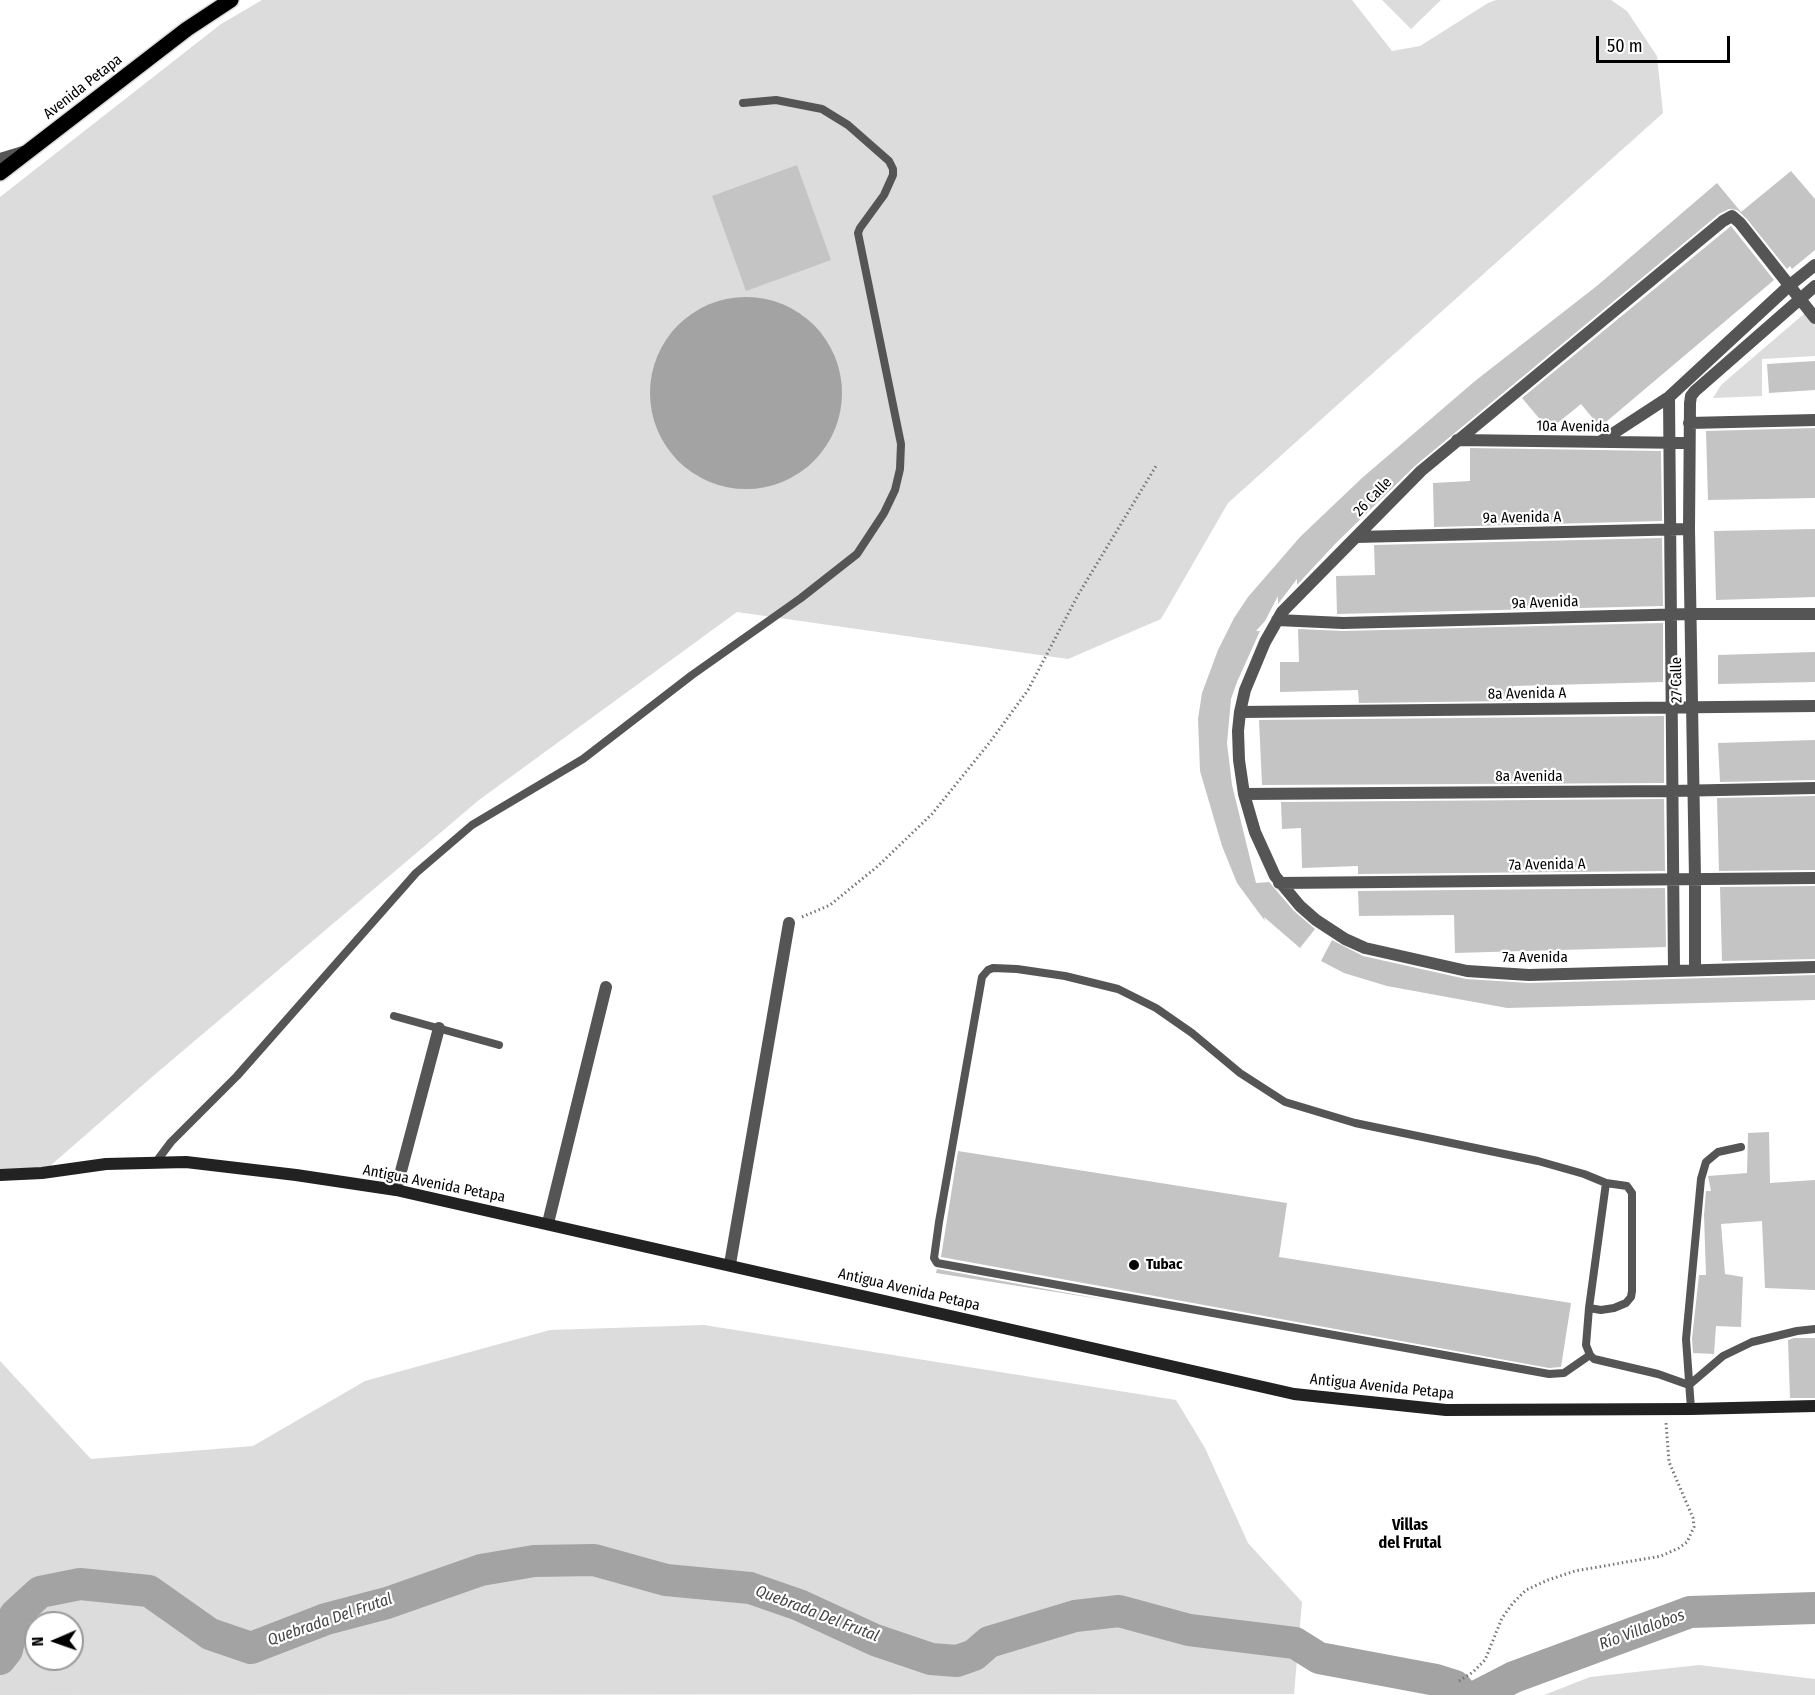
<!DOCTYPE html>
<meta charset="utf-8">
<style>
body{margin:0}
#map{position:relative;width:1815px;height:1695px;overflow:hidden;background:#fff;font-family:"Fira Sans Condensed",sans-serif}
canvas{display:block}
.north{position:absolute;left:24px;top:1611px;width:60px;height:60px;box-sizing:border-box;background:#fff;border:2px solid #999;border-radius:50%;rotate:268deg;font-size:16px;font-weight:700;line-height:24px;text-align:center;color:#000}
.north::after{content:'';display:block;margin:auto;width:21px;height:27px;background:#000;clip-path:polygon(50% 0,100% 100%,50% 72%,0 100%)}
.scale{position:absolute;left:1596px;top:36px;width:134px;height:27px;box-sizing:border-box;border:3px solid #000;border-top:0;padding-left:8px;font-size:18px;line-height:21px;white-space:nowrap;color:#000;-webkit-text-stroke:4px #fff;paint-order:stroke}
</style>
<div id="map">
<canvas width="1815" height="1695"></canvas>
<div class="north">N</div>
<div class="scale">50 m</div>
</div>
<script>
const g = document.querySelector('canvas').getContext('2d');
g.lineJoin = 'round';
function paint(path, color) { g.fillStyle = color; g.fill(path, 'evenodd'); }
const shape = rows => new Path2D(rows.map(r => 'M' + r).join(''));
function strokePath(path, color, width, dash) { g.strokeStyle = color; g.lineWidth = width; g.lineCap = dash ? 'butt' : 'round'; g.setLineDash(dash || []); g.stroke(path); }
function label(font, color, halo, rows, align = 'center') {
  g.font = font + ' "Fira Sans Condensed",sans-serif'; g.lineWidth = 4.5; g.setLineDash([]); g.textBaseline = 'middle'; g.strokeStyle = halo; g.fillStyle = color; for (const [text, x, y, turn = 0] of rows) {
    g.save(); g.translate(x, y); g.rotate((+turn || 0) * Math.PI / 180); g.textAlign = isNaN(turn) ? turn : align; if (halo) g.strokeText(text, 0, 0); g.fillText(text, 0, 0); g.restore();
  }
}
paint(shape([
 [262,0,1352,0,1392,51,1420,46,1488,3,1496,0,1611,0,1627,11,1657,56,1663,113,1228,503,1161,619,1068,659,737,612,479,800,152,1077,42,1173,0,1174,0,197,221,24],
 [1382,0,1441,0,1411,29],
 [1805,313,1815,325,1815,356,1762,359,1762,396,1713,398,1721,385],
 [704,1325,1176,1400,1205,1448,1248,1543,1302,1602,1294,1694,0,1695,0,1361,91,1459,253,1446,365,1381,550,1330],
 [36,1623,72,1623,72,1659,36,1659],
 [1699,1665,1815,1679,1815,1695,1544,1695,1590,1677]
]), '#dcdcdc');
paint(shape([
 '650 393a96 96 0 1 1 192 0a96 96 0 1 1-192 0Z'
]), '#a3a3a3');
strokePath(shape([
 [0,1659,7,1650,15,1615,40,1592,80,1584,149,1591,210,1634,251,1648,326,1619,387,1603,481,1570,534,1561,594,1560,666,1580,750,1588,799,1605,875,1640,931,1659,957,1661,974,1655,989,1642,1075,1616,1119,1611,1189,1630,1295,1643,1319,1658,1436,1680,1455,1686,1463,1695],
 [1479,1695,1514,1677,1690,1612,1815,1608]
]), '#a3a3a3', 32);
paint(shape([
 [797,165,831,260,746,291,712,196],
 [1791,171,1815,199,1815,250,1792,269,1790,266,1787,269,1746,218,1737,210,1729,209,1719,214,1416,465,1335,544,1297,585,1297,579,1278,604,1278,596,1265,621,1256,631,1260,631,1237,682,1231,699,1227,743,1232,785,1256,883,1269,882,1294,911,1315,929,1300,948,1264,917,1265,921,1237,883,1222,846,1200,771,1198,719,1202,693,1218,650,1234,618,1248,597,1300,537,1362,478,1475,381,1598,285,1717,183,1741,212],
 [1731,226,1774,280,1600,427,1581,404,1549,430,1522,398],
 [1815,361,1815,390,1769,393,1767,364],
 [1815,428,1815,498,1708,500,1706,431],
 [1470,448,1661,451,1662,521,1434,527,1433,483,1470,481],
 [1815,529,1815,597,1716,600,1714,531],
 [1662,538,1663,606,1337,614,1336,576,1375,575,1374,545],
 [1663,623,1663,682,1513,686,1513,701,1359,703,1358,690,1280,692,1280,662,1299,662,1298,629,1343,631],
 [1815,652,1815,682,1718,684,1718,655],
 [1664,716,1664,783,1262,785,1259,720],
 [1815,740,1815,780,1720,782,1718,743],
 [1815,796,1815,870,1719,871,1717,798],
 [1664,799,1665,871,1358,874,1358,866,1302,868,1301,828,1282,829,1281,802],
 [1815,886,1815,959,1722,961,1720,887],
 [1665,888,1666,947,1455,953,1454,915,1359,916,1358,891],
 [1332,940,1363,956,1466,979,1529,983,1815,975,1815,1000,1507,1008,1387,986,1344,973,1321,961],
 [1769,1132,1770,1183,1815,1180,1815,1290,1765,1288,1762,1221,1721,1224,1725,1274,1743,1277,1741,1327,1716,1326,1714,1354,1693,1353,1692,1339,1699,1275,1706,1275,1704,1215,1706,1191,1711,1191,1708,1176,1747,1173,1748,1133],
 [958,1151,1287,1203,1279,1257,1571,1303,1561,1367,1549,1368,941,1257],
 [937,1269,1106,1300,936,1273],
 [1794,1338,1815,1338,1815,1398,1790,1398,1788,1340]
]), '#c4c4c4');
const primary = shape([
 [0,173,187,29,231,0]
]);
strokePath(primary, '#dbdbdb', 18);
strokePath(shape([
 [802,917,830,905,878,866,932,814,990,742,1028,690,1078,595,1156,466],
 [1459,1681,1473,1672,1485,1660,1502,1618,1513,1603,1526,1590,1548,1580,1575,1571,1661,1556,1679,1548,1687,1542,1694,1527,1693,1518,1669,1462,1666,1423]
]), '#777', 3, [1.5, 3]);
strokePath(shape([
 [394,1016,499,1045],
 [156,1162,171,1142,237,1076,416,873,472,825,583,759,692,675,801,598,857,554,884,513,895,490,900,469,901,444,858,233,860,228,884,195,893,175,893,169,889,161,848,125,822,109,776,100,743,103],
 [1589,1308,1601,1310,1614,1308,1626,1303,1631,1297,1632,1291,1632,1193,1627,1186,1606,1183],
 [1590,1355,1564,1373,1549,1374,937,1263,934,1258,939,1222,982,977,988,970,993,968,1017,969,1065,976,1118,989,1156,1008,1192,1033,1240,1073,1285,1102,1355,1123,1538,1161,1584,1174,1606,1183,1589,1308,1586,1345,1590,1355,1594,1359,1658,1374,1689,1385,1723,1356,1752,1342,1797,1331,1815,1329],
 [1691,1409,1686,1339,1701,1179,1706,1162,1718,1152,1741,1147]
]), '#555', 8);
strokePath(shape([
 [1815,318,1740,223,1732,216,1723,221,1421,471,1282,612,1265,642,1245,690,1240,712,1238,731,1239,760,1244,794,1255,832,1275,876,1300,906,1316,920,1345,939,1365,948,1467,971,1529,975,1815,967],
 [1669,397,1674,970],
 [1689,423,1815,420],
 [1457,440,1689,443],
 [1600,442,1669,397,1790,285,1815,265],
 [1356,537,1689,529],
 [1277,620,1343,623,1690,614,1815,614],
 [1240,712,1815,706],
 [1244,794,1672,791,1815,788],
 [1279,883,1815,878],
 [1695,969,1695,878,1689,529,1690,403,1691,396,1695,391,1815,286],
 [396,1190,439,1028],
 [548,1223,606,987],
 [730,1264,789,923]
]), '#555', 12);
strokePath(shape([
 [0,159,23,152]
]), '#555', 12);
strokePath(shape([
 [0,1175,42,1173,106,1164,186,1162,296,1175,396,1190,1294,1394,1446,1410,1691,1409,1815,1406]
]), '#222', 12);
strokePath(primary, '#000', 15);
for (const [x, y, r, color] of [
 [1134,1265,6,"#000"]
]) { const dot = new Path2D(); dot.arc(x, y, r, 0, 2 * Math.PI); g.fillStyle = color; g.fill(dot); strokePath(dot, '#fff', 2); }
label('15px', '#000', '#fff', [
 ["Avenida Petapa",83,87,-38],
 ["10a Avenida",1573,427,1],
 ["26 Calle",1373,497,-46],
 ["9a Avenida A",1522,518,-1],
 ["9a Avenida",1545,603,-2],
 ["27 Calle",1677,680,-91],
 ["8a Avenida A",1527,694,-1],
 ["8a Avenida",1529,777],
 ["7a Avenida A",1547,865,-1],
 ["7a Avenida",1535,958],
 ["Antigua Avenida Petapa",434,1184,11],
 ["Antigua Avenida Petapa",909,1290,13],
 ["Antigua Avenida Petapa",1382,1387,6]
]);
label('bold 15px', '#000', '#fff', [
 ["Tubac",1146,1265]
], 'left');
label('bold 16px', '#000', '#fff', [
 ["Villas",1410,1526],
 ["del Frutal",1410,1544]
]);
label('italic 16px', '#444', '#fff', [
 ["Quebrada Del Frutal",817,1614,21],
 ["Quebrada Del Frutal",330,1620,-19],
 ["Río Villalobos",1642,1630,-20]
]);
</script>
